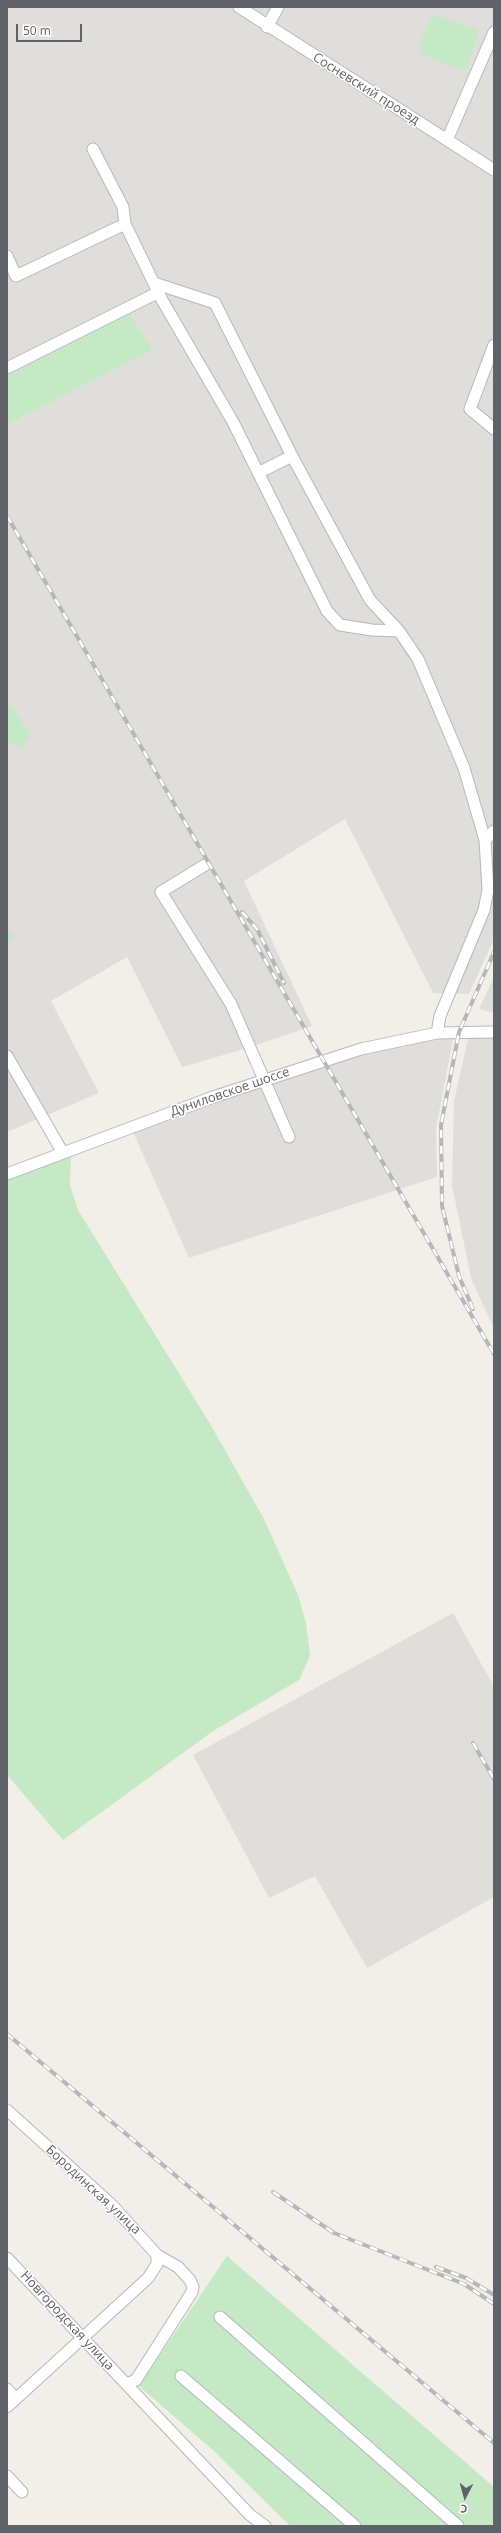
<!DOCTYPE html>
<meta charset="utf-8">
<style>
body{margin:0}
#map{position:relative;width:501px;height:2533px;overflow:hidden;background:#f1efe8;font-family:"Open Sans",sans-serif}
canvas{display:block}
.frame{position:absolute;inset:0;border:8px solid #5f6368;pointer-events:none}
.north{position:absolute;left:445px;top:2477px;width:40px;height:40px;-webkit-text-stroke:3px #fff;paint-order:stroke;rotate:186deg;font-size:11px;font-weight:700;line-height:16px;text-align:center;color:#5f6368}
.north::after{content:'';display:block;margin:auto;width:14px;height:18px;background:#5f6368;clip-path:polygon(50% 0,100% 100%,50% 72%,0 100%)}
.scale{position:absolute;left:16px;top:24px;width:66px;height:18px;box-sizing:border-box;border:2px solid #5f6368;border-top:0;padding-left:5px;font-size:12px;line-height:14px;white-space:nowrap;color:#5f6368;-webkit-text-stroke:3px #fff;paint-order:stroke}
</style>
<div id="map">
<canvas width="501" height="2533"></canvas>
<div class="frame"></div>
<div class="north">С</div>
<div class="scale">50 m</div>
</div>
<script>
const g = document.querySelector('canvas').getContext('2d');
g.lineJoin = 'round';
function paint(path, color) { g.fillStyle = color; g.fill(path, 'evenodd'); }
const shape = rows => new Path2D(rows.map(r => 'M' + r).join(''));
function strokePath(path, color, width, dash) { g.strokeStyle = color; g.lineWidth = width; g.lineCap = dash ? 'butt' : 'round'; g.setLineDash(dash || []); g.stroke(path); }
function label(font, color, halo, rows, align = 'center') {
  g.font = font + ' "Open Sans",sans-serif'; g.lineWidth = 3; g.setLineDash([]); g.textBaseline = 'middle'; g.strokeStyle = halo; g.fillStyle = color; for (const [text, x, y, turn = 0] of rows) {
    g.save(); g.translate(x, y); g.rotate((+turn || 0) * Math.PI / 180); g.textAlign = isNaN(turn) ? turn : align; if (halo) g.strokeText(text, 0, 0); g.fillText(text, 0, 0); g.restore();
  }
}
paint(shape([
 [7,7,494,7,494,939,469,994,433,993,345,819,244,881,312,1026,251,1047,182,1067,127,957,51,1001,99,1093,7,1132,7,425,151,350,128,313,7,376],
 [494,977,494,1013,479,1009],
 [469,1035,494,1035,494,1329,471,1278,452,1185,454,1101],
 [430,1039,453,1039,436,1129,437,1177,189,1258,133,1132,263,1084,371,1052],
 [453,1613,494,1687,494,1897,367,1968,315,1876,269,1898,193,1755]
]), '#e0deda');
paint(shape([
 [434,14,479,30,466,70,461,70,421,54,420,42],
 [129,313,152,350,7,425,7,376],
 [7,698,30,735,21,749,7,740],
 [7,928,15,938,7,943],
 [71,1154,70,1185,78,1210,209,1422,264,1519,298,1595,306,1623,310,1656,299,1680,213,1731,63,1840,7,1775,7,1179],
 [227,2256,494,2487,494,2526,290,2526,214,2451,139,2386]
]), '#c5e8c5');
const minor = shape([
 [239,7,494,170],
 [267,27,278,7],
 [447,140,494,32],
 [93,149,123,207,125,224,162,300,233,422,327,611,340,625,372,630,399,631,418,659,464,768,485,840],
 [7,256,16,276,125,224],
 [154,283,215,303,292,456],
 [494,345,470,409,494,429],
 [7,368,159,292],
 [258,473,292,456,370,600,399,631],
 [205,865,161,892,231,1004,289,1137],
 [437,1033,440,1016,484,910,488,890,485,840,494,831],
 [7,1056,63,1153],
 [7,1174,213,1097,361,1049,437,1033,494,1032],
 [7,2110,112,2205,157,2255,178,2267,190,2280,193,2287,192,2292,136,2380,126,2384],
 [7,2258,250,2515,265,2526],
 [220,2317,458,2526],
 [181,2376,355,2526],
 [7,2389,16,2399],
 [7,2407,148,2278,157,2264,157,2255],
 [7,2476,22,2492]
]);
strokePath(minor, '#b5b8bc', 13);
strokePath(minor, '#fff', 11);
const rail = shape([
 [7,516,494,1354],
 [242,912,257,929,284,983],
 [473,1309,459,1276,442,1206,441,1125,459,1032,494,952],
 [473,1743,494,1779],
 [7,2034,494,2443],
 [273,2192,334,2233,464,2284,494,2304],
 [436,2267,466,2278,494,2295]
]);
strokePath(rail, '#b6b7b8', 4);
strokePath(rail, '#fff', 2.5, [8]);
label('13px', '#5f6368', '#fff', [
 ["Сосневский проезд",366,89,32],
 ["Дуниловское шоссе",230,1092,-19],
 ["Бородинская улица",93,2190,43],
 ["Новгородская улица",67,2321,47]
]);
</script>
